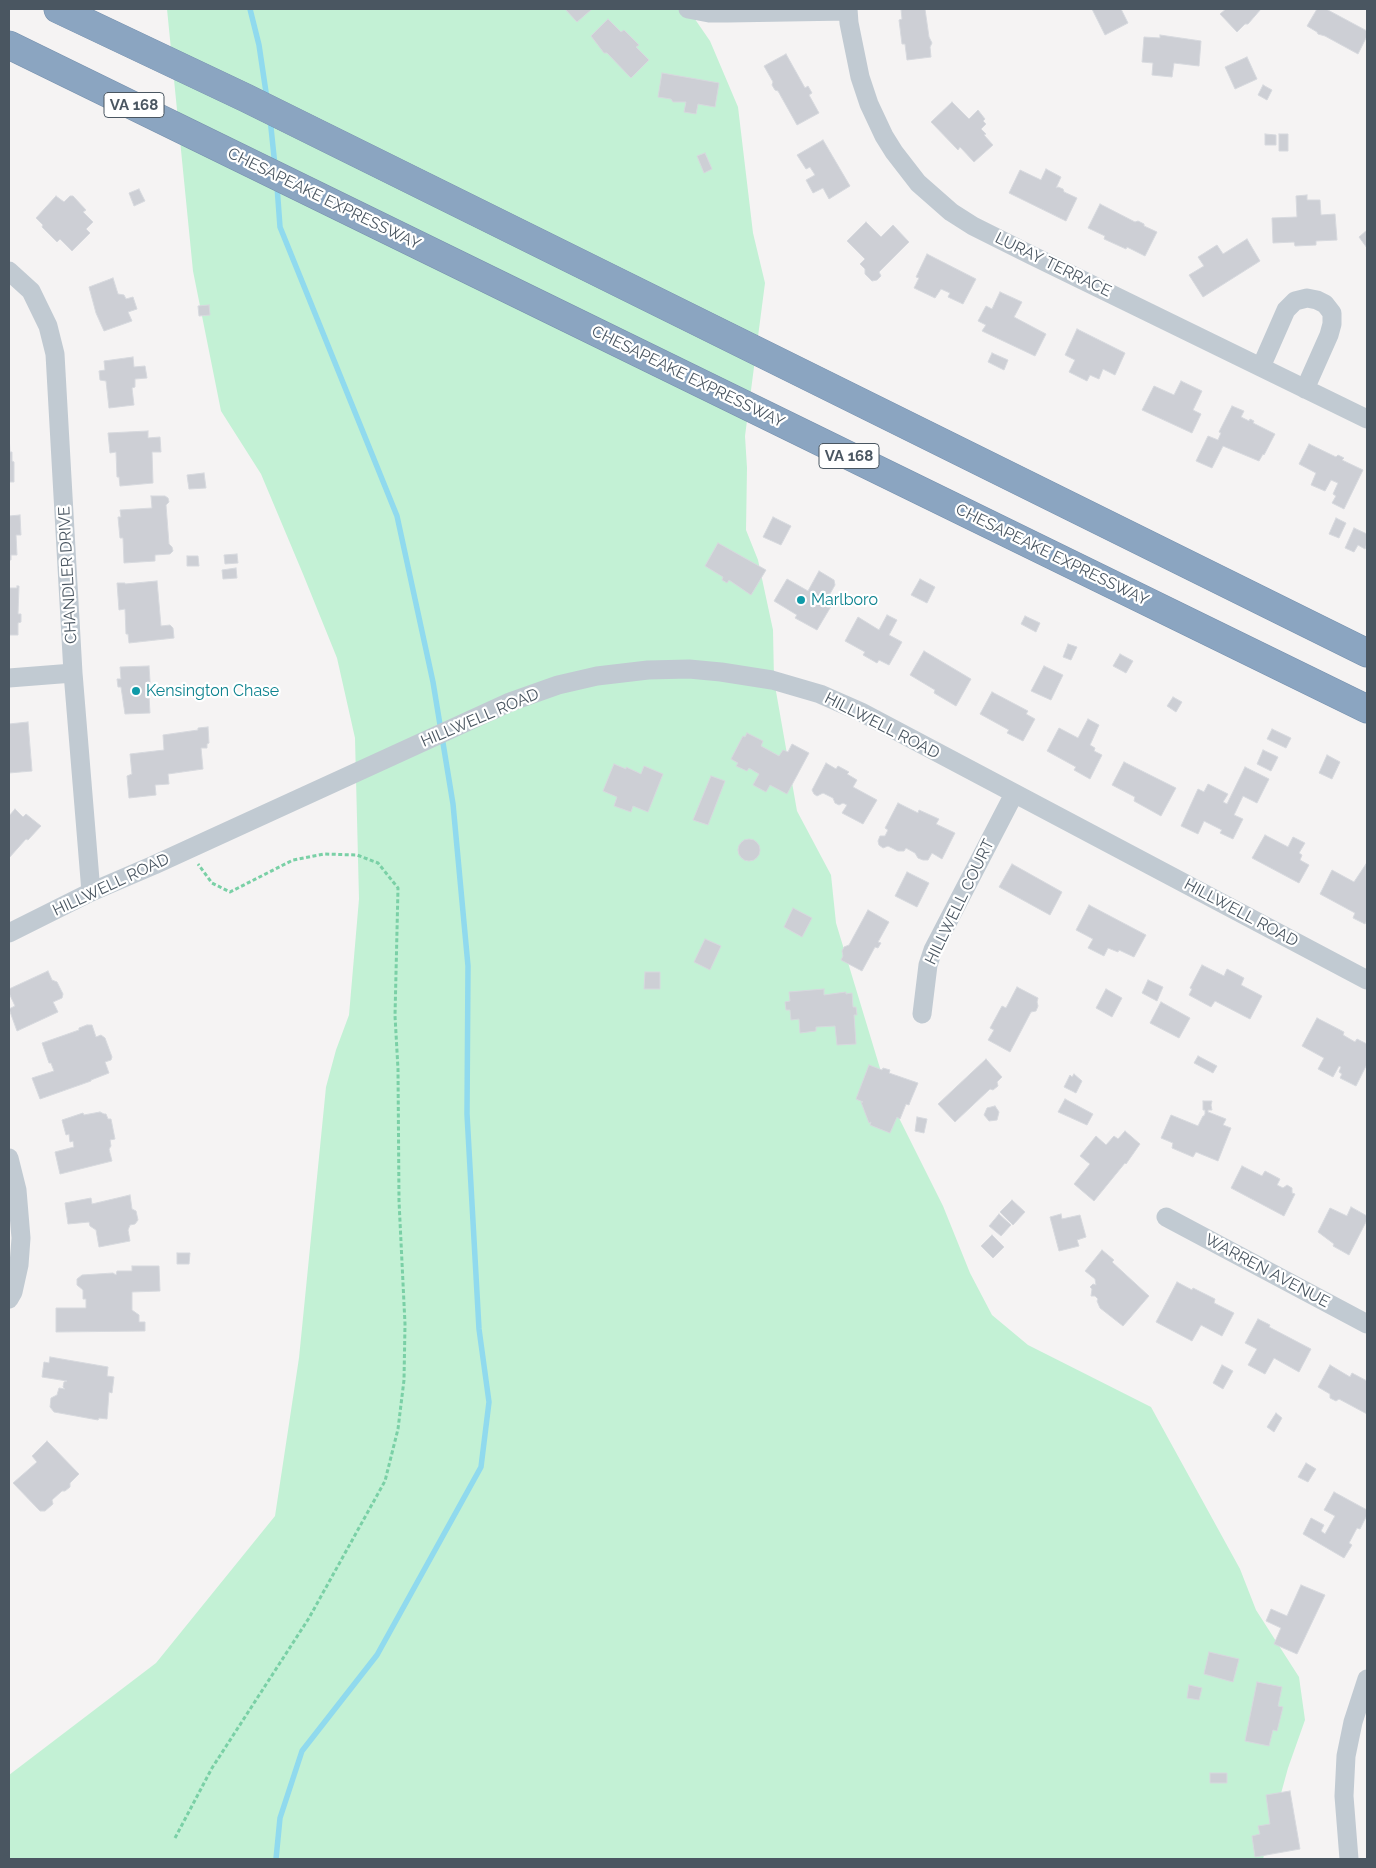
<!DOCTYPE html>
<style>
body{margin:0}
#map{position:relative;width:1376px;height:1868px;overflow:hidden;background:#f5f3f3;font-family:Raleway,sans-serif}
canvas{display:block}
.frame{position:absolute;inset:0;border:10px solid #4a5661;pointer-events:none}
</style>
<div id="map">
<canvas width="1376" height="1868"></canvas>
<div class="frame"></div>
</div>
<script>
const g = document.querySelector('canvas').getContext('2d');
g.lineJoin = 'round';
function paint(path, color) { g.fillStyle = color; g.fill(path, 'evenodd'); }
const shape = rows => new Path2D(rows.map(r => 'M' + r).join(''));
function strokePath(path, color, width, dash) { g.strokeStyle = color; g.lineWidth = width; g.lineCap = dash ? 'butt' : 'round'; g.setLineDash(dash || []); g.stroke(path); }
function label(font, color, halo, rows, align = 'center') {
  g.font = font + ' Raleway,sans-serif'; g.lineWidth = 4.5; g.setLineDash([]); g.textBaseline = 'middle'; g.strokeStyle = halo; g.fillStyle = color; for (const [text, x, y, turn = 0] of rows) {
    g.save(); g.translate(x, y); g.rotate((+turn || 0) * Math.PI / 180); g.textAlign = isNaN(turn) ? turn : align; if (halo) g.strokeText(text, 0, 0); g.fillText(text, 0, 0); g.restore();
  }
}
paint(shape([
 [167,9,688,9,710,41,738,107,753,233,765,283,745,436,747,468,746,530,758,560,773,630,774,680,797,811,831,875,836,923,889,1098,943,1206,970,1273,992,1315,1028,1345,1151,1407,1240,1569,1256,1610,1299,1677,1305,1720,1288,1768,1263,1859,9,1859,9,1775,156,1663,275,1516,299,1358,326,1087,336,1050,349,1015,359,899,355,738,337,658,303,574,261,474,221,411,193,271]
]), '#c3f1d5');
strokePath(shape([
 [250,9,259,45,267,99],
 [270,118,275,166],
 [276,1859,280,1818,302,1751,377,1655,481,1467,489,1402,479,1329,467,1114,468,966,453,804,433,682,397,516,280,227,277,186]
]), '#90daee', 5.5);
const building = shape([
 [565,9,592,9,577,22,565,9],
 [901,9,925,9,929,37,932,43,930,47,931,57,907,60,905,44,902,44,899,20,902,19,901,9],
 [1092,9,1121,9,1128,23,1105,35,1092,9],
 [1226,9,1261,9,1248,24,1245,24,1237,32,1220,14,1226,9],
 [1317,9,1326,9,1367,31,1367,36,1358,54,1325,36,1318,34,1317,32,1307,26,1317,9],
 [608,19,621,32,624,30,639,45,636,47,649,60,631,78,607,53,604,53,591,36,608,19],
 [1160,35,1201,41,1199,66,1174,63,1172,77,1152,75,1153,63,1142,62,1144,37,1160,38,1160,35],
 [786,54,805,88,808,86,812,93,809,95,819,113,797,125,778,91,775,90,772,85,773,82,764,66,786,54],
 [1247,57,1257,79,1235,89,1225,67,1247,57],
 [662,73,719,83,715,107,698,104,696,114,684,112,686,102,673,102,671,99,658,97,662,73],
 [1263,85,1272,90,1267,100,1258,95,1263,85],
 [952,102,969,119,978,110,985,119,983,121,986,124,981,129,986,134,984,135,993,145,974,162,960,147,958,150,931,122,952,102],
 [1265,134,1276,135,1276,145,1265,145,1265,134],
 [1279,134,1288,134,1288,151,1279,151,1279,134],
 [823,140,850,186,829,199,823,188,813,193,806,180,815,175,810,167,806,169,797,155,823,140],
 [705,153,712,169,704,173,697,156,705,153],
 [1046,169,1061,177,1056,188,1058,187,1063,189,1064,192,1077,198,1066,221,1009,193,1020,170,1041,180,1046,169],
 [139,189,145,201,134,206,129,193,139,189],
 [1307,195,1307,200,1320,200,1321,215,1335,214,1337,240,1316,241,1316,245,1295,246,1294,242,1273,243,1272,218,1297,217,1296,196,1307,195],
 [56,196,64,202,70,196,73,196,86,210,83,212,93,222,86,229,90,233,72,251,60,239,57,242,42,227,43,225,36,218,56,196],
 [1100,204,1135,222,1138,221,1144,224,1144,226,1157,232,1145,256,1127,247,1126,249,1104,239,1105,236,1088,228,1100,204],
 [866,222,881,237,893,225,909,242,879,272,881,276,877,280,872,281,865,274,865,269,860,264,865,259,847,241,866,222],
 [1367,230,1367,248,1359,237,1367,230],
 [1247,239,1260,261,1203,297,1189,275,1204,266,1198,257,1217,245,1223,254,1247,239],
 [927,254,976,279,963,304,948,297,950,293,941,289,935,298,914,288,919,278,916,277,927,254],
 [113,278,118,294,124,295,126,299,133,297,137,309,128,312,132,321,104,331,96,313,89,287,113,278],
 [1000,292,1022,302,1014,317,1046,334,1035,356,982,331,986,325,978,321,986,306,992,309,1000,292],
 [209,305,210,315,199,316,198,306,209,305],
 [1077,329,1125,353,1115,375,1103,369,1099,379,1090,375,1087,381,1069,372,1075,360,1065,355,1077,329],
 [992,353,1008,360,1004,370,988,362,992,353],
 [133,357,134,367,145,366,147,378,135,379,135,387,132,388,134,405,109,408,106,381,100,380,99,371,105,370,104,361,133,357],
 [1181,381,1202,391,1193,410,1201,414,1192,433,1142,410,1154,386,1174,395,1181,381],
 [1232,406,1244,411,1241,417,1249,421,1250,419,1254,421,1253,423,1275,434,1264,455,1263,454,1259,461,1223,446,1212,468,1196,461,1208,436,1218,440,1221,433,1219,432,1232,406],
 [148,431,148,438,160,437,161,452,152,452,153,483,120,486,119,477,117,477,116,452,110,453,108,433,148,431],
 [9,435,10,452,12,452,12,461,14,462,14,482,9,482,9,435],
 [1309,444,1336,457,1338,455,1344,458,1342,460,1363,470,1344,509,1332,503,1336,496,1333,494,1338,483,1331,480,1325,491,1311,485,1316,473,1299,464,1309,444],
 [204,473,206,488,189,489,187,475,204,473],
 [151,496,165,496,168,498,169,502,166,505,169,544,172,547,173,551,170,554,155,555,155,561,124,563,123,538,120,538,118,517,121,517,120,510,152,508,151,496],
 [20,515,21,535,16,535,17,555,11,555,11,560,9,560,9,516,20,515],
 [773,517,791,526,781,545,763,537,773,517],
 [1336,518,1346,523,1339,538,1329,534,1336,518],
 [1354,528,1367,534,1367,543,1365,549,1358,545,1354,552,1345,548,1354,528],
 [718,543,766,570,751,595,729,580,727,583,722,580,723,577,705,566,718,543],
 [237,554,238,563,225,564,224,555,237,554],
 [187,556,198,556,199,566,187,566,187,556],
 [236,568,237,578,223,579,222,570,236,568],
 [819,571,834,580,835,585,827,599,833,603,817,630,795,618,797,615,774,601,787,579,808,591,819,571],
 [920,579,935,587,927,603,911,595,920,579],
 [157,581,161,626,170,625,173,628,174,638,129,643,128,634,126,634,125,609,119,610,117,583,125,583,125,584,157,581],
 [17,586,19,586,18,614,21,614,21,622,18,623,18,635,9,635,9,588,17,588,17,586],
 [887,615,897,620,889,635,902,642,889,665,879,660,877,663,863,655,865,652,845,641,858,617,879,630,887,615],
 [1025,616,1040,623,1036,632,1021,624,1025,616],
 [1068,644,1077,647,1071,660,1063,657,1068,644],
 [924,651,971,679,956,706,934,693,935,690,910,675,924,651],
 [1120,654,1133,661,1126,673,1113,666,1120,654],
 [149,666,151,696,149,696,150,713,125,714,121,687,118,687,117,679,121,679,120,667,149,666],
 [1044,666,1063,675,1051,700,1031,691,1044,666],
 [992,692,1028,711,1026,714,1035,719,1023,741,1007,733,1009,730,980,714,992,692],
 [1173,697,1182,702,1176,712,1167,706,1173,697],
 [1088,719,1099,725,1090,745,1095,748,1094,751,1102,755,1090,779,1074,770,1076,767,1047,751,1059,728,1078,738,1088,719],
 [28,722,32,771,9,773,9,724,28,722],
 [208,727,209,743,207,744,207,748,201,748,203,769,168,774,169,784,155,785,156,795,129,798,127,776,132,774,130,754,164,750,163,735,198,730,198,728,208,727],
 [1272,729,1291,738,1286,748,1267,739,1272,729],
 [747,733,763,741,761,746,779,756,783,750,788,752,792,744,809,753,787,794,770,785,766,792,753,785,759,774,749,768,747,771,736,766,738,763,731,759,743,736,745,737,747,733],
 [1263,750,1278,757,1271,771,1257,764,1263,750],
 [1327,755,1340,762,1332,779,1319,773,1327,755],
 [1124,762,1176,788,1161,816,1134,801,1135,797,1112,785,1124,762],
 [826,763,836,769,838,766,849,772,847,774,857,780,853,787,877,800,863,824,842,813,847,805,843,803,839,805,835,803,833,798,823,793,817,796,814,794,812,790,826,763],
 [614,764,626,769,626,767,641,774,644,766,663,774,648,812,633,806,631,812,614,806,617,797,603,791,614,764],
 [1245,767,1269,779,1257,803,1243,796,1234,815,1243,819,1233,839,1220,833,1222,830,1204,821,1198,834,1181,826,1198,789,1204,792,1208,784,1228,794,1223,802,1227,804,1245,767],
 [711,776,725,781,708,825,693,820,711,776],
 [898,803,918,813,919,810,939,819,936,824,955,833,942,859,932,853,928,860,923,860,918,858,915,853,906,848,904,851,898,851,888,846,883,848,879,845,878,841,880,836,885,836,888,830,885,828,898,803],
 [15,809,23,817,26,814,41,826,28,840,26,839,9,858,9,816,15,809],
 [1265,835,1288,847,1293,837,1305,843,1299,853,1302,855,1300,860,1309,865,1299,883,1252,858,1265,835],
 '738 850a11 11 0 1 1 22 0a11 11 0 1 1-22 0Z',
 [1012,864,1062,892,1050,915,999,887,1012,864],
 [1366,864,1367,920,1365,924,1353,918,1355,913,1320,894,1332,870,1354,882,1366,864],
 [907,872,929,883,917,907,895,896,907,872],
 [1089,905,1146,935,1134,957,1119,950,1118,952,1108,948,1104,956,1088,948,1093,939,1076,930,1089,905],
 [793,908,812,918,802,937,784,927,793,908],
 [868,910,889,922,878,942,881,943,878,948,875,947,862,971,841,960,843,956,842,951,844,947,849,945,868,910],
 [705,939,721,946,710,970,694,962,705,939],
 [1202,965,1224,976,1227,969,1244,978,1241,985,1262,996,1250,1019,1215,1001,1211,1007,1189,995,1192,989,1190,988,1202,965],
 [48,971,52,980,57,982,63,994,62,998,53,1002,58,1012,17,1031,9,1009,15,1006,9,993,9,989,48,971],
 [645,972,660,972,660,989,644,989,645,972],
 [1148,980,1163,987,1157,1001,1142,993,1148,980],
 [1017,987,1038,998,1037,1002,1038,1006,1036,1011,1031,1012,1010,1052,988,1040,994,1030,990,1028,1002,1006,1006,1008,1017,987],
 [824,989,824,995,846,992,846,994,852,993,853,1007,856,1007,857,1015,854,1015,856,1044,837,1045,835,1026,816,1027,816,1031,800,1033,799,1019,791,1020,790,1010,786,1010,785,1002,790,1001,789,992,824,989],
 [1106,989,1122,998,1112,1017,1096,1008,1106,989],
 [1161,1002,1190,1018,1179,1038,1150,1023,1161,1002],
 [1317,1018,1344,1032,1343,1035,1355,1042,1357,1039,1367,1044,1367,1064,1356,1086,1340,1078,1342,1074,1339,1072,1341,1067,1339,1066,1333,1077,1318,1069,1324,1058,1302,1046,1317,1018],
 [87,1025,92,1025,96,1037,101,1035,105,1038,112,1057,111,1060,105,1062,109,1073,91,1080,91,1081,40,1099,32,1078,54,1071,51,1063,49,1063,42,1043,79,1030,79,1028,87,1025],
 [1198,1056,1217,1066,1213,1073,1194,1063,1198,1056],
 [986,1059,1002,1077,997,1082,998,1086,993,1090,990,1089,955,1122,938,1104,986,1059],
 [869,1065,882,1070,883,1068,890,1070,889,1073,918,1083,910,1102,909,1105,906,1104,900,1119,897,1117,890,1133,870,1125,871,1122,869,1123,861,1102,863,1102,856,1099,869,1065],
 [1074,1074,1082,1081,1076,1093,1064,1087,1070,1075,1072,1077,1074,1074],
 [1065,1099,1093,1114,1087,1125,1058,1112,1065,1099],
 [1203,1101,1212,1101,1211,1105,1212,1110,1208,1110,1208,1112,1226,1119,1223,1125,1231,1128,1218,1161,1196,1152,1193,1157,1172,1148,1173,1143,1161,1138,1171,1115,1198,1126,1203,1116,1204,1116,1205,1114,1205,1110,1203,1110,1203,1101],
 [995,1106,999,1112,997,1120,989,1121,984,1115,987,1108,995,1106],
 [100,1112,104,1114,106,1114,108,1119,111,1119,115,1139,110,1140,111,1146,109,1149,112,1161,60,1174,55,1152,74,1147,73,1141,70,1142,69,1134,66,1135,62,1120,83,1113,84,1115,100,1112],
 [917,1117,927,1119,924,1133,915,1131,917,1117],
 [1125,1131,1140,1144,1126,1164,1125,1163,1094,1201,1074,1184,1090,1164,1080,1156,1096,1136,1106,1145,1114,1136,1118,1139,1125,1131],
 [1242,1166,1262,1176,1265,1171,1280,1179,1277,1185,1283,1188,1287,1185,1292,1188,1292,1193,1295,1194,1284,1216,1231,1188,1242,1166],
 [130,1195,132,1209,136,1211,138,1220,135,1224,130,1225,128,1230,130,1241,99,1247,96,1230,90,1226,89,1222,68,1224,65,1203,91,1198,92,1204,130,1195],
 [1012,1200,1025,1212,1013,1225,1000,1212,1012,1200],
 [1351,1207,1367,1216,1367,1220,1349,1255,1333,1246,1334,1244,1318,1232,1330,1208,1347,1216,1351,1207],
 [999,1214,1011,1225,1001,1236,989,1226,999,1214],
 [1061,1214,1062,1219,1080,1215,1086,1237,1077,1240,1079,1246,1059,1251,1050,1217,1061,1214],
 [992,1235,1004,1247,993,1258,981,1246,992,1235],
 [1102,1250,1114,1260,1112,1262,1149,1296,1123,1326,1100,1308,1097,1301,1098,1299,1095,1296,1091,1296,1092,1289,1090,1287,1093,1284,1096,1285,1095,1279,1085,1271,1102,1250],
 [177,1253,190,1253,189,1264,177,1264,177,1253],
 [132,1266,159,1266,160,1291,132,1292,132,1310,139,1315,139,1322,145,1322,145,1331,56,1332,56,1308,86,1308,86,1299,83,1299,83,1290,77,1285,77,1279,82,1275,113,1273,116,1275,117,1271,132,1271,132,1266],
 [1177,1282,1192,1290,1193,1288,1215,1299,1214,1303,1234,1313,1222,1336,1201,1325,1192,1341,1156,1322,1177,1282],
 [1258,1319,1270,1325,1269,1327,1311,1349,1299,1372,1274,1358,1265,1374,1248,1365,1257,1349,1245,1343,1258,1319],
 [50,1357,108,1367,107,1376,114,1377,112,1393,109,1392,107,1419,99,1418,98,1420,54,1412,50,1407,51,1398,57,1395,59,1388,65,1389,63,1387,64,1382,67,1381,42,1377,44,1362,49,1363,50,1357],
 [1222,1365,1233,1371,1223,1389,1213,1383,1222,1365],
 [1330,1365,1350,1377,1352,1373,1367,1381,1367,1414,1339,1399,1336,1401,1330,1398,1330,1394,1318,1387,1330,1365],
 [1276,1413,1282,1418,1274,1432,1267,1427,1276,1413],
 [47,1441,79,1474,70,1483,70,1487,65,1491,62,1491,52,1500,53,1504,45,1511,40,1511,13,1483,37,1462,32,1456,47,1441],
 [1306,1463,1316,1469,1308,1482,1298,1477,1306,1463],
 [1334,1492,1367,1510,1367,1515,1360,1529,1357,1528,1349,1543,1352,1545,1344,1558,1303,1534,1311,1518,1324,1525,1321,1531,1325,1534,1335,1516,1324,1510,1334,1492],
 [1301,1585,1325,1595,1297,1654,1274,1644,1281,1628,1266,1621,1271,1609,1287,1616,1301,1585],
 [1209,1652,1239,1659,1233,1682,1204,1674,1209,1652],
 [1257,1682,1282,1687,1278,1706,1283,1707,1277,1731,1273,1730,1269,1746,1245,1741,1257,1682],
 [1189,1685,1202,1688,1199,1700,1187,1698,1189,1685],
 [1210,1773,1227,1773,1227,1783,1210,1783,1210,1773],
 [1290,1791,1300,1849,1255,1857,1252,1836,1260,1834,1258,1826,1270,1824,1266,1795,1290,1791]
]);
paint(building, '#cdcfd5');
strokePath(building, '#d7d9de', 1);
const highway = shape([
 [58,9,246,98,1367,653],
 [9,45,1367,709]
]);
strokePath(highway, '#7690ad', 29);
strokePath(shape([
 [175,1838,212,1768,309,1618,385,1481,398,1429,404,1380,405,1324,399,1201,398,1069,395,1016,398,888,378,863,357,855,324,854,293,860,230,892,212,883,198,864]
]), '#7ad0a6', 3, [4, 2.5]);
strokePath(shape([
 [688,9,709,13,728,13,848,11],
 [848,9,849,23,860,77,869,104,884,136,894,152,918,183,951,212,973,226,1031,255,1367,419],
 [9,271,31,291,48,326,55,354,73,673,91,892],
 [1261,367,1286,310,1295,301,1307,298,1317,300,1325,304,1332,313,1332,324,1329,335,1305,389],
 [9,678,73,673],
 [9,933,91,892,154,865,510,702,558,685,597,676,648,670,689,669,721,672,772,680,820,694,861,712,1367,980],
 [922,1014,928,965,933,950,1014,794],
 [9,1158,17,1190,21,1238,19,1265,13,1292,9,1299],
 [1166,1217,1367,1324],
 [1349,1859,1344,1796,1346,1756,1353,1722,1367,1679]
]), '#c1cad2', 19);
strokePath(highway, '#8ba5c1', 28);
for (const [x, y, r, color] of [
 [801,600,5,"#0f9aa8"],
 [136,691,5,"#0f9aa8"]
]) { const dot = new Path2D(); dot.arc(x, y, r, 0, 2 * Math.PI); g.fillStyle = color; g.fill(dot); strokePath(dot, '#fff', 2); }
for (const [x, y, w] of [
 [134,105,60],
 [849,456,60]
]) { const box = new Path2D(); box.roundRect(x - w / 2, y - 12.5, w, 25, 4); g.fillStyle = '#fff'; g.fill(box); strokePath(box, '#4a5661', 1); }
label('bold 15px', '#4a5661', null, [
 ["VA 168",134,105],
 ["VA 168",849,456]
]);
label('16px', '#4a5661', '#fff', [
 ["CHESAPEAKE EXPRESSWAY",324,199,26],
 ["LURAY TERRACE",1053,265,26],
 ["CHESAPEAKE EXPRESSWAY",688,377,26],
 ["CHESAPEAKE EXPRESSWAY",1052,555,26],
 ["CHANDLER DRIVE",68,575,-93],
 ["HILLWELL ROAD",480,718,-23],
 ["HILLWELL ROAD",882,726,27],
 ["HILLWELL ROAD",111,885,-25],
 ["HILLWELL COURT",960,902,-64],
 ["HILLWELL ROAD",1241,913,28],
 ["WARREN AVENUE",1267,1271,28]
]);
label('16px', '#0d838f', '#fff', [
 ["Marlboro",811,600],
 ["Kensington Chase",146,691]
], 'left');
</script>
